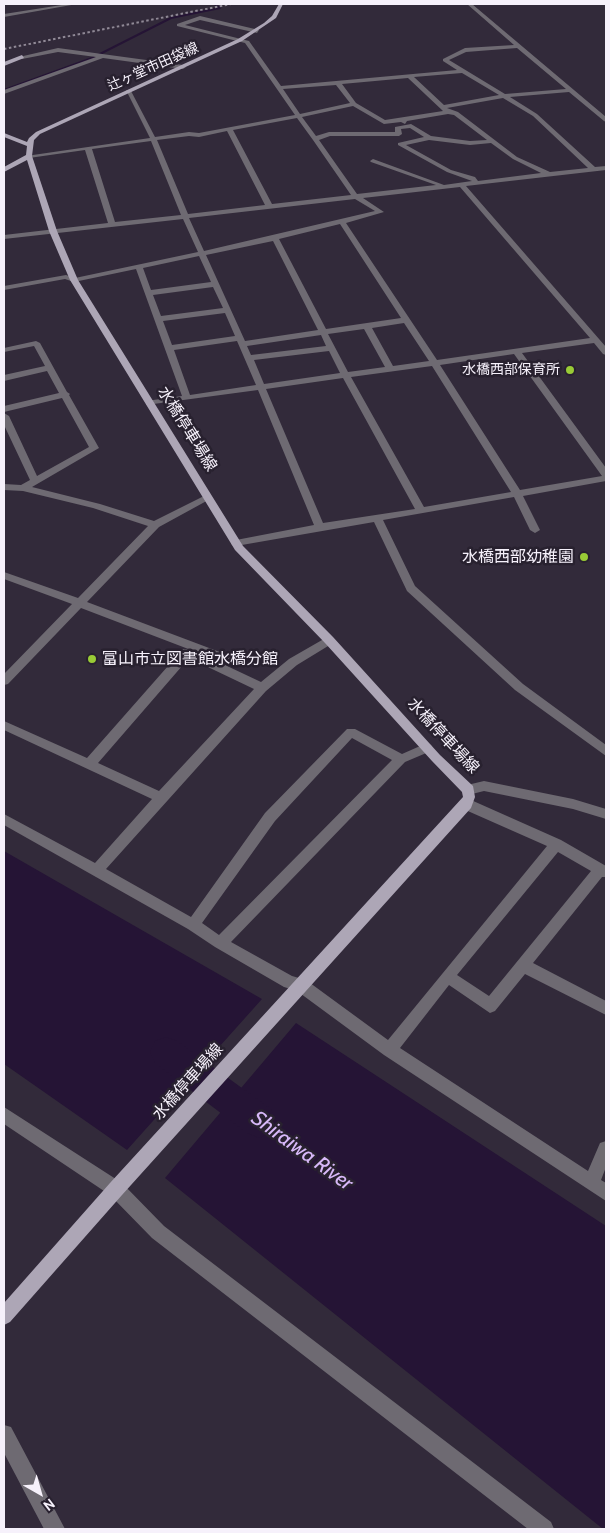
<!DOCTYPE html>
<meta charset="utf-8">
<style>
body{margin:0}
#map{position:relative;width:610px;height:1533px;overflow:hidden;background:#322a3a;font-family:Cabin,sans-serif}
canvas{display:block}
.frame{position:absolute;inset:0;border:5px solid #f6f1fb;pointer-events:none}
.north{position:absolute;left:15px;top:1468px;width:50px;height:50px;-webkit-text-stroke:4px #28212f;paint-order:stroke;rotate:142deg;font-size:14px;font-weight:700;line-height:20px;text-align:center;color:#f6f1fb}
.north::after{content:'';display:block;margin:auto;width:18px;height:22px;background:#f6f1fb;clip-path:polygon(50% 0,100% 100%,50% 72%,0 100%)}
</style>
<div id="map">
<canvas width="610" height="1533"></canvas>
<div class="frame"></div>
<div class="north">N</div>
</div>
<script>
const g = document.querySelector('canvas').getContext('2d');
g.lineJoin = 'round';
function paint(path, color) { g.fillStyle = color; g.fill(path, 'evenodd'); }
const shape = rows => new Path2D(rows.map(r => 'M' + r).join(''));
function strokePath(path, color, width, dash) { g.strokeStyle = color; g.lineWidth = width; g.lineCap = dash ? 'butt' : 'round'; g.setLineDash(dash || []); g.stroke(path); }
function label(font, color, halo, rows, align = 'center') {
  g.font = font + ' Cabin,"Noto Sans JP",sans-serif'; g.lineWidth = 5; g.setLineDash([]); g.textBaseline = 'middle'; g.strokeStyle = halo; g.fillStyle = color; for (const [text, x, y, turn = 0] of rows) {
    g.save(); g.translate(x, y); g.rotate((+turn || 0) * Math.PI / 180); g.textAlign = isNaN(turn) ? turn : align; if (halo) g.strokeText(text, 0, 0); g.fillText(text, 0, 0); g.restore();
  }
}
paint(shape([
 [4,851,262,999,127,1150,4,1064],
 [296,1023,606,1226,606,1529,603,1529,165,1178]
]), '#251435');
strokePath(shape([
 [4,90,92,58,171,18,220,8,214,4]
]), '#251435', 2);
paint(shape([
 [166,1037,177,1041,271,1109,276,1121,271,1133,259,1138,247,1133,155,1063,150,1052,155,1041,166,1037]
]), '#251435');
paint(shape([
 [68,4,77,4,4,17,4,14,68,4],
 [467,4,472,4,606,117,606,122,604,121,569,92,510,97,537,114,595,167,606,166,606,170,466,186,606,347,606,355,603,354,594,343,522,353,606,468,606,481,523,496,540,530,535,533,530,530,514,497,383,520,415,586,523,684,606,745,606,756,515,690,407,591,374,522,236,546,232,545,231,543,232,541,236,540,314,525,258,390,146,405,146,401,182,396,136,269,74,282,65,279,4,290,4,286,66,275,75,278,198,252,183,219,4,239,4,235,108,223,85,150,29,158,26,156,150,138,126,90,131,91,155,137,189,132,199,133,295,115,245,43,177,26,177,24,200,16,259,30,257,33,200,20,185,25,249,41,281,86,457,70,443,61,443,59,465,48,514,45,467,4],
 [517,48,566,89,505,94,449,60,466,52,517,48],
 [462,73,499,95,444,105,414,77,462,73],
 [408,78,443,111,385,120,356,103,342,84,408,78],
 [336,85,350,103,300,114,283,89,336,85],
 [503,98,533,116,588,168,550,172,517,157,458,112,447,108,503,98],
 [353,106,384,124,401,122,405,124,407,121,448,114,454,115,487,140,470,141,431,136,411,124,395,127,395,132,329,132,316,136,302,117,353,106],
 [297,118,313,140,351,195,272,204,233,130,297,118],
 [410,128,424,137,398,143,398,145,447,172,472,181,444,185,373,159,370,161,371,162,436,185,357,194,319,140,330,136,399,136,402,134,401,129,410,128],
 [227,131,265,205,188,214,157,140,189,136,199,137,227,131],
 [429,140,470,145,491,143,513,159,541,173,478,181,475,177,451,170,406,145,429,140],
 [151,141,181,215,115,222,92,149,151,141],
 [460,187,590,338,437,360,346,223,384,212,363,198,460,187],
 [355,199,375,211,204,251,189,218,355,199],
 [340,224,401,318,326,329,279,239,340,224],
 [273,241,318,330,245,341,206,255,273,241],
 [199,256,211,282,151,290,143,268,199,256],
 [213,287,223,308,161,316,153,295,213,287],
 [225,313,235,336,172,345,163,321,225,313],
 [404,323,429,361,393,366,372,328,404,323],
 [364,329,385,367,348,372,328,334,364,329],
 [321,335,326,346,251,355,247,346,321,335],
 [237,341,256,385,190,395,174,350,237,341],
 [329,351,340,373,264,384,254,360,329,351],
 [514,354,602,476,520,490,440,365,514,354],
 [432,366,511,492,424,507,351,377,432,366],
 [343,378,415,509,323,523,266,389,343,378],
 [58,48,183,65,186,67,183,69,103,58,4,94,4,90,96,57,58,52,22,59,19,57,58,48],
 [36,341,40,343,67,392,70,394,69,395,99,448,32,487,100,504,154,521,204,496,210,496,212,498,159,527,87,602,233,657,235,660,233,663,225,663,81,608,8,684,4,685,4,674,72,604,4,579,4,572,78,598,148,526,93,508,23,491,4,490,4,484,21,485,30,480,4,425,4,413,9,416,37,476,89,447,62,398,4,412,4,406,59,393,47,371,4,381,4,375,45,366,34,346,4,352,4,348,36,341],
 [329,636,335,640,333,643,297,665,266,691,106,869,191,917,265,813,347,729,355,729,402,754,427,743,431,745,433,748,431,751,405,762,231,942,292,976,306,980,388,1040,547,846,461,808,460,804,461,800,466,799,471,800,561,840,606,866,606,877,602,877,533,963,606,1001,606,1015,525,974,495,1011,490,1013,449,985,400,1048,588,1171,600,1143,606,1141,606,1167,601,1180,606,1183,606,1201,384,1055,297,991,284,987,215,947,188,929,4,825,4,814,95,863,152,799,4,730,4,721,87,758,183,649,191,649,261,682,289,659,329,636],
 [189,658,254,689,159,791,98,763,189,658],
 [352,738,392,760,219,935,202,923,275,821,352,738],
 [558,852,591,871,489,996,457,975,558,852],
 [484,781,573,799,606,809,606,819,573,809,484,791,468,795,463,794,462,790,463,786,484,781],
 [4,1107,122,1183,164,1226,551,1522,554,1529,528,1529,152,1238,110,1195,4,1124,4,1107],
 [4,1425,11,1427,65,1529,44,1529,4,1453,4,1425]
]), '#6e6a72');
paint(shape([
 [279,4,283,4,276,18,242,41,40,134,34,140,32,156,57,231,78,280,243,546,333,637,440,755,473,786,475,797,471,808,122,1195,10,1322,4,1325,4,1303,110,1183,463,797,462,792,432,761,325,643,235,550,70,280,49,231,27,160,4,172,4,167,26,155,27,146,4,137,4,133,27,142,29,138,36,132,238,39,264,23,272,16,279,4],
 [22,55,24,58,4,66,4,62,22,55]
]), '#ada6b6');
strokePath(shape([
 [4,49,231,4]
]), '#908996', 2, [2.5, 2.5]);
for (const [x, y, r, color] of [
 [570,370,5,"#99cb36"],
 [584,557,5,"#99cb36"],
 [92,659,5,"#99cb36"]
]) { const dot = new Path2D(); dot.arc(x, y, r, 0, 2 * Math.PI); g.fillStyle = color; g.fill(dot); strokePath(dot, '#28212f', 2); }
label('14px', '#f6f1fb', '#28212f', [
 ["辻ヶ堂市田袋線",153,67,-24]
]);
label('14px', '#f6f1fb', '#28212f', [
 ["水橋西部保育所",560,370]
], 'right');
label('16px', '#f6f1fb', '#28212f', [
 ["水橋停車場線",187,429,58],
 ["水橋停車場線",443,736,47],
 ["水橋停車場線",188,1082,-48]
]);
label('16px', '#f6f1fb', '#28212f', [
 ["水橋西部幼稚園",574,557],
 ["富山市立図書館水橋分館",102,659,"left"]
], 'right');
label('italic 21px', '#d7b8f8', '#28212f', [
 ["Shiraiwa River",302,1151,36]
]);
</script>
